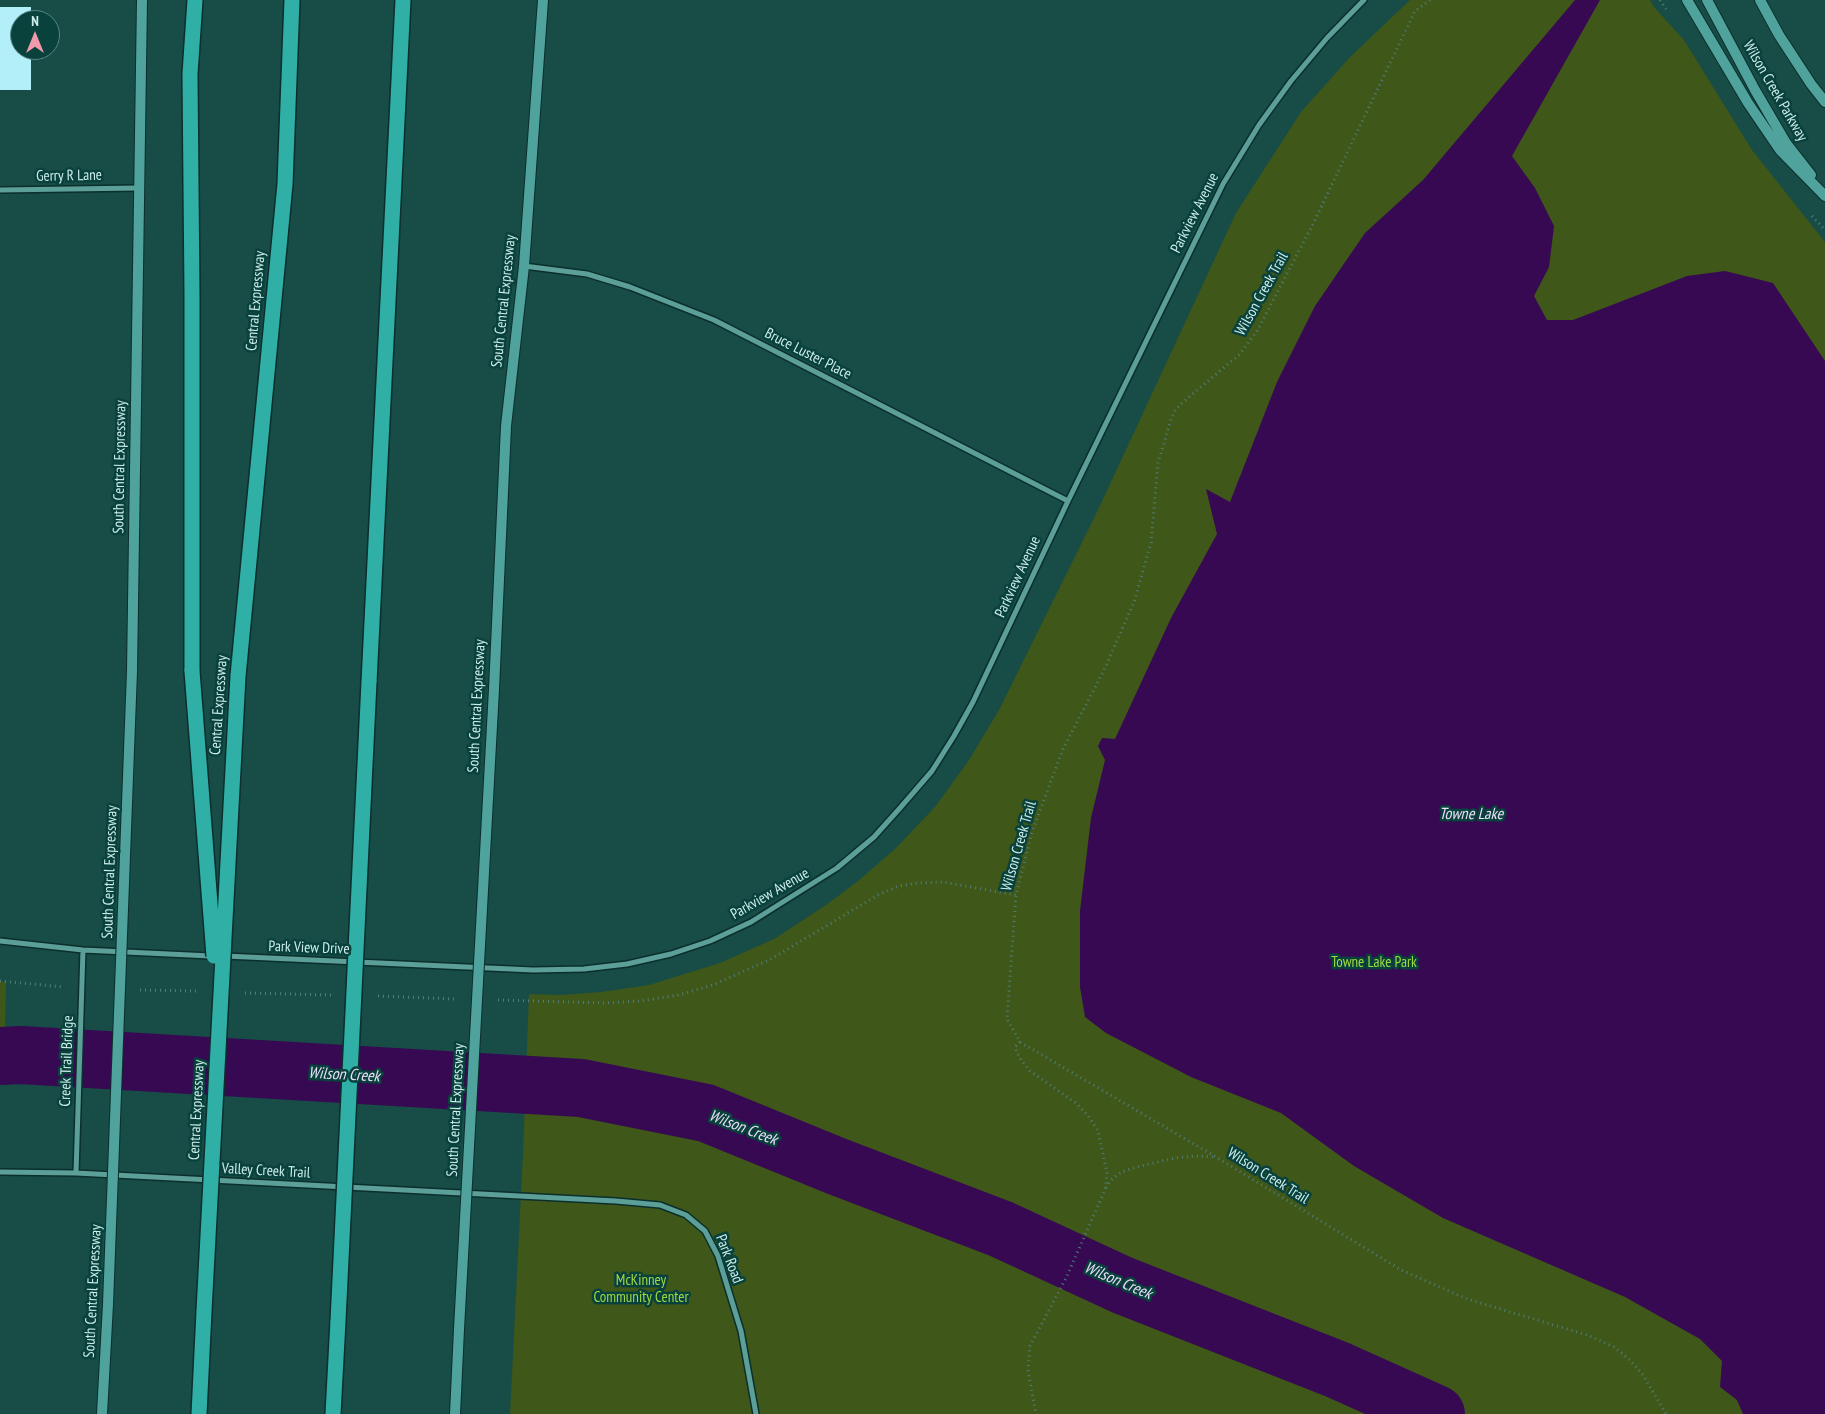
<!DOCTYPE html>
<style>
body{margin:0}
#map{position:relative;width:1825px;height:1414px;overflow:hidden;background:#184c47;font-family:"PT Sans Narrow",sans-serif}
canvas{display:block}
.north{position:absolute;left:10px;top:10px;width:50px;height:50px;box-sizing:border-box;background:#09413d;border:1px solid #578682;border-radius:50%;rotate:0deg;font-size:14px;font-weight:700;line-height:20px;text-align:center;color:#ccede9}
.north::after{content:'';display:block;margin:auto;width:18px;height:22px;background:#f39aaa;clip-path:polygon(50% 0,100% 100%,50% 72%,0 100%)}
</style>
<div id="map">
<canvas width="1825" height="1414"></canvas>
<div class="north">N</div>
</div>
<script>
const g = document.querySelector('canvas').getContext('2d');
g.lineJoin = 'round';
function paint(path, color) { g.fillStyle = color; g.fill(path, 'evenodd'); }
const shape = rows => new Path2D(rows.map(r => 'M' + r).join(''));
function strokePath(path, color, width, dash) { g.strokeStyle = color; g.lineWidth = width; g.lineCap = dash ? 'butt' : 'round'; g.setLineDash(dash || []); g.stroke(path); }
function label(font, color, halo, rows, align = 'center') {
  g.font = font + ' "PT Sans Narrow",sans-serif'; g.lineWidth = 5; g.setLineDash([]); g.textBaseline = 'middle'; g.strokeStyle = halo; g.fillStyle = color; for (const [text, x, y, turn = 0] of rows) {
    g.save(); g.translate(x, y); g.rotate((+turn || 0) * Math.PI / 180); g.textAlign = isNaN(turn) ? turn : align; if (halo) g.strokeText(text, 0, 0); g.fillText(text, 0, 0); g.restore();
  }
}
paint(shape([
 [1410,0,1650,0,1654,7,1684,40,1752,150,1825,242,1825,1414,510,1414,523,1153,529,994,560,995,601,992,649,985,720,963,774,939,826,905,858,881,895,849,935,807,969,760,999,710,1097,512,1236,213,1301,112,1350,57],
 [0,981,6,982,4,1076,0,1077]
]), '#3f5718');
paint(shape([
 [1575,0,1600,0,1512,156,1535,188,1554,226,1549,267,1534,296,1547,320,1573,320,1687,276,1725,271,1773,283,1825,361,1825,1414,1743,1414,1737,1400,1720,1387,1722,1361,1700,1339,1625,1297,1443,1218,1354,1166,1281,1113,1191,1077,1106,1033,1085,1017,1080,987,1080,911,1091,818,1105,760,1098,746,1102,738,1115,739,1171,618,1217,534,1206,489,1230,502,1277,382,1315,306,1365,233,1423,180]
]), '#370953');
strokePath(shape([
 [0,1056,21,1055,581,1088,706,1113,836,1166,1001,1229,1122,1285,1338,1370,1436,1414]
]), '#370953', 58);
paint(shape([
 [0,7,31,7,31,20,20,20,20,50,31,50,31,90,0,90]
]), '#b3eff8');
const minor = shape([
 [0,190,139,188],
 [524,266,587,274,630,287,714,320,1068,501],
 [0,941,83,950,211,956],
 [225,956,533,970,584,969,627,964,671,954,710,941,751,922,837,868,874,837,900,808,932,771,954,736,973,702,1068,501,1223,184,1259,125,1291,81,1327,38,1364,0],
 [0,1172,76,1173,616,1201,660,1205,686,1215,705,1231,718,1256,741,1331,756,1414],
 [76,1173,83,950]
]);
const secondary = shape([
 [1687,0,1748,103,1780,150,1825,196],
 [1707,0,1755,90,1786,143,1811,175],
 [1760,0,1779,35,1811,84,1825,102],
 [132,671,142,0],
 [494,689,506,426,524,266,543,0],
 [102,1414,108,1304],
 [455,1414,459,1329]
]);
const motorway = shape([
 [192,671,192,296,190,74,195,0],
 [238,676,285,184,292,0],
 [369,682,403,0],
 [199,1414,204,1311],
 [333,1414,338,1321]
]);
strokePath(minor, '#0b2f2c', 8);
strokePath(secondary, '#0b2f2c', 12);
strokePath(motorway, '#0b2f2c', 18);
strokePath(shape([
 [1430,0,1415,11,1313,224,1257,331,1240,354,1182,403,1175,411,1171,419,1158,463,1151,543,1134,602,1104,670,1063,749,1032,832,1016,895,1007,1019,1020,1042,1216,1157,1401,1270,1467,1299,1587,1335,1614,1347,1630,1360,1643,1375,1666,1414],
 [1660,0,1666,9],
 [1812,216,1825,230],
 [0,981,64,987],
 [140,990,196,991],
 [245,993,331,995],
 [378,996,456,999],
 [498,1000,604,1003,640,1001,679,995,713,985,771,959,878,895,899,886,918,883,943,882,1016,895],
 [1020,1042,1015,1047,1019,1057,1030,1071,1076,1103,1089,1117,1098,1131,1107,1173,1105,1190,1089,1226,1066,1278,1030,1346,1028,1370,1036,1414],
 [1106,1188,1110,1181,1121,1172,1145,1165,1175,1158,1195,1156,1216,1157]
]), '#507e79', 3, [1, 4]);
strokePath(minor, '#5c9e98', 5);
strokePath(secondary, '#4fa39c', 10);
strokePath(motorway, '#30afa6', 15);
const secondaryBridge = shape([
 [108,1304,132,671],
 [459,1329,494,689]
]);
const motorwayBridge = shape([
 [192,671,214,956],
 [204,1311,238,676],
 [338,1321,369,682]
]);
strokePath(secondaryBridge, '#0b2f2c', 12, []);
strokePath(motorwayBridge, '#0b2f2c', 18, []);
strokePath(secondaryBridge, '#4fa39c', 10);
strokePath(motorwayBridge, '#30afa6', 15);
label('15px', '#ccede9', '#09413d', [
 ["Wilson Creek Parkway",1775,91,60],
 ["Gerry R Lane",69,176,-1],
 ["Parkview Avenue",1195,213,-63],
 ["Wilson Creek Trail",1262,294,-61],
 ["Central Expressway",256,301,-85],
 ["South Central Expressway",504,301,-84],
 ["Bruce Luster Place",808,354,27],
 ["South Central Expressway",120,467,-89],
 ["Parkview Avenue",1018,577,-65],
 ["Central Expressway",219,705,-86],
 ["South Central Expressway",477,706,-87],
 ["Wilson Creek Trail",1019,846,-74],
 ["South Central Expressway",110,872,-88],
 ["Parkview Avenue",770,894,-30],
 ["Park View Drive",309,948,2],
 ["Creek Trail Bridge",67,1061,-88],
 ["Central Expressway",197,1110,-87],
 ["South Central Expressway",456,1110,-87],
 ["Valley Creek Trail",266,1171,3],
 ["Wilson Creek Trail",1268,1176,32],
 ["Park Road",729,1259,69],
 ["South Central Expressway",93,1291,-87]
]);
label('15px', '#a0d843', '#09413d', [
 ["Towne Lake Park",1374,963],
 ["McKinney",641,1281],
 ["Community Center",641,1298]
]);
label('italic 16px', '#ebdef8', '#09413d', [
 ["Towne Lake",1471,814],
 ["Wilson Creek",344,1075,3],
 ["Wilson Creek",743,1128,21],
 ["Wilson Creek",1118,1281,23]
]);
</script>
